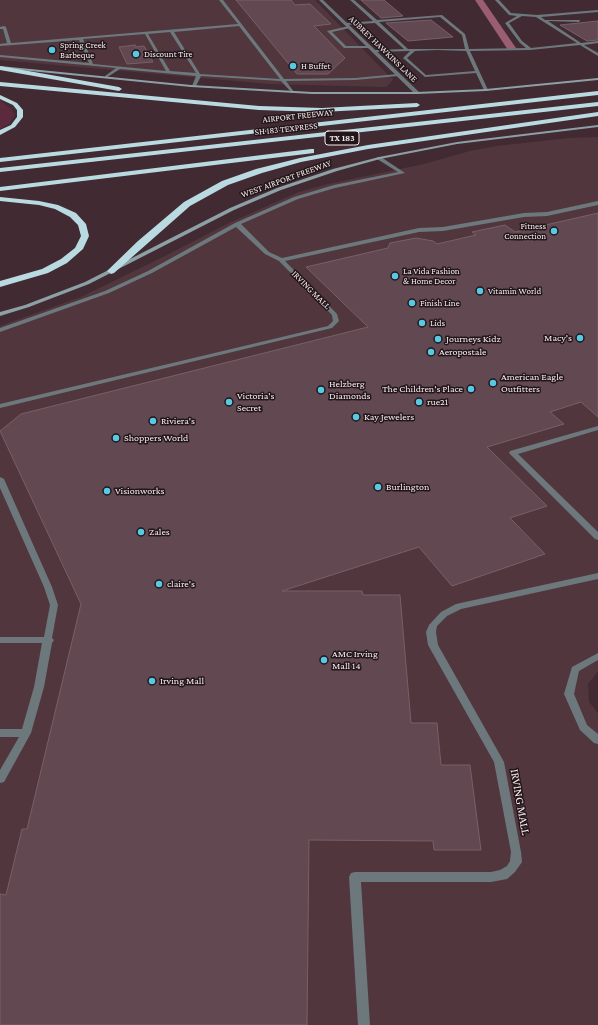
<!DOCTYPE html>
<style>
body{margin:0}
canvas{display:block;background:#412a31}
</style>
<canvas width="598" height="1025"></canvas>
<script>
const g = document.querySelector('canvas').getContext('2d');
g.lineJoin = 'round';
function paint(path, color) { g.fillStyle = color; g.fill(path, 'evenodd'); }
const shape = rows => new Path2D(rows.map(r => 'M' + r).join(''));
function strokePath(path, color, width, dash) { g.strokeStyle = color; g.lineWidth = width; g.lineCap = dash ? 'butt' : 'round'; g.setLineDash(dash || []); g.stroke(path); }
function label(font, color, halo, rows, align = 'center') {
  g.font = font + ' "Crimson Pro",serif'; g.lineWidth = 3; g.setLineDash([]); g.textBaseline = 'middle'; g.strokeStyle = halo; g.fillStyle = color; for (const [text, x, y, turn = 0] of rows) {
    g.save(); g.translate(x, y); g.rotate((+turn || 0) * Math.PI / 180); g.textAlign = isNaN(turn) ? turn : align; if (halo) g.strokeText(text, 0, 0); g.fillText(text, 0, 0); g.restore();
  }
}
paint(shape([
 [0,0,315,0,393,80,386,87,270,84,0,60],
 [598,137,598,671,588,684,589,702,598,713,598,1025,0,1025,0,326,81,297,165,256,229,223,299,192,328,184,424,164,470,151,497,146,569,138]
]), '#52363e');
paint(shape([
 [0,100,12,110,15,115,9,124,0,129]
]), '#5b2a3c');
paint(shape([
 [475,0,483,0,516,48,514,50,508,50,475,0]
]), '#9a5d72');
const building = shape([
 [236,0,291,0,295,5,310,4,331,24,314,26,345,58,328,74,297,74,236,0],
 [361,0,384,0,403,16,381,18,361,0],
 [431,20,453,37,408,41,386,23,431,20],
 [598,21,598,40,587,41,560,25,598,21],
 [135,45,135,47,144,46,153,62,127,64,119,47,135,45],
 [598,213,598,417,581,402,550,412,564,424,487,447,547,506,510,518,545,554,452,586,419,547,282,591,362,591,363,595,400,595,411,723,437,723,441,765,470,765,481,850,434,850,433,841,309,840,307,1025,0,1025,0,894,6,895,22,829,27,829,81,604,0,431,21,414,368,327,306,267,388,248,390,243,416,238,433,241,437,244,476,235,472,232,505,225,515,232,598,213]
]);
paint(building, '#624951');
strokePath(building, '#795f67', 1);
paint(shape([
 [219,0,223,0,284,79,355,78,398,74,400,75,398,76,355,80,286,81,294,92,292,93,281,81,201,76,196,86,194,87,192,86,196,76,120,69,106,78,105,78,105,76,116,68,0,57,0,55,89,63,79,40,0,46,0,44,7,43,3,29,0,29,0,27,4,26,6,27,11,43,238,24,219,0],
 [239,26,280,79,200,74,174,32,239,26],
 [170,32,196,73,170,71,148,34,170,32],
 [145,34,166,71,93,64,83,39,145,34],
 [350,0,354,0,377,20,442,15,465,34,469,49,526,48,520,43,505,23,517,16,509,15,495,0,499,0,511,13,537,15,598,10,598,12,541,17,545,20,580,20,579,22,548,21,581,43,598,41,598,43,584,45,598,53,598,56,580,45,530,50,470,51,488,90,486,91,484,90,476,73,425,77,403,58,410,51,374,52,375,50,404,49,375,23,345,25,346,23,373,21,350,0],
 [522,16,536,17,577,43,531,48,522,41,509,23,522,16],
 [440,17,462,35,465,49,408,49,379,22,440,17],
 [437,50,466,51,475,71,426,75,407,58,415,51,437,50],
 [349,26,350,28,332,32,346,46,370,46,371,48,344,48,327,31,349,26],
 [377,157,381,157,405,173,335,188,298,199,241,224,269,252,282,258,419,228,443,227,524,213,547,212,598,201,598,205,547,216,524,217,443,231,419,232,285,261,337,314,339,321,332,328,0,408,0,404,328,326,333,321,332,315,279,261,265,254,236,227,152,273,109,293,0,332,0,328,105,291,148,271,235,223,294,197,334,185,398,172,377,159,377,157],
 [598,426,598,430,518,454,598,532,598,540,595,539,509,453,510,451,598,426],
 [0,477,4,479,52,587,58,605,52,638,54,640,52,643,44,687,31,733,4,782,0,783,0,770,19,737,0,737,0,729,22,729,34,687,42,643,0,643,0,637,44,637,50,605,44,587,0,488,0,477],
 [598,573,598,579,461,609,447,616,437,626,436,632,438,645,504,762,521,852,522,862,515,872,507,879,491,882,361,882,370,1025,358,1025,349,877,351,873,355,872,491,872,500,870,507,866,510,861,511,852,494,762,428,645,426,632,429,625,441,612,456,604,598,573],
 [598,653,598,660,579,671,574,694,587,725,598,734,598,744,594,743,580,730,564,694,572,667,598,653]
]), '#6c787b');
paint(shape([
 [319,0,323,0,419,92,419,94,415,94,319,0]
]), '#6c787b');
paint(shape([
 [0,66,191,85,312,92,417,92,486,89,598,78,598,80,486,91,417,94,312,94,191,87,0,68,0,66],
 [598,125,598,127,457,144,380,159,337,171,281,190,234,210,89,284,29,307,0,316,0,312,25,305,85,282,230,208,277,188,333,169,379,157,457,142,598,125]
]), '#8ca0a5');
paint(shape([
 [0,66,119,87,122,89,119,91,0,70,0,66],
 [0,82,259,106,322,108,417,103,420,105,417,107,322,112,259,110,0,86,0,82],
 [598,91,598,95,0,162,0,158,598,91],
 [0,95,17,103,23,110,23,117,15,127,0,135,0,130,11,125,17,117,17,110,13,105,0,99,0,95],
 [598,102,598,106,0,172,0,168,598,102],
 [598,112,598,116,368,149,301,162,262,173,228,185,190,206,114,273,111,274,107,271,138,241,184,202,222,181,256,169,300,158,368,145,598,112],
 [311,149,314,149,314,153,0,191,0,187,311,149],
 [0,197,39,201,58,205,76,213,86,224,89,236,83,249,67,263,48,273,0,287,0,281,42,269,61,259,75,248,81,236,78,225,70,217,55,209,39,205,0,201,0,197]
]), '#badae2');
for (const [x, y, r, color] of [
 [52,50,4,"#57c9e2"],
 [136,54,4,"#57c9e2"],
 [293,66,4,"#57c9e2"],
 [554,231,4,"#57c9e2"],
 [395,276,4,"#57c9e2"],
 [480,291,4,"#57c9e2"],
 [412,303,4,"#57c9e2"],
 [422,323,4,"#57c9e2"],
 [580,338,4,"#57c9e2"],
 [438,339,4,"#57c9e2"],
 [431,352,4,"#57c9e2"],
 [493,383,4,"#57c9e2"],
 [471,389,4,"#57c9e2"],
 [321,390,4,"#57c9e2"],
 [229,402,4,"#57c9e2"],
 [419,402,4,"#57c9e2"],
 [356,417,4,"#57c9e2"],
 [153,421,4,"#57c9e2"],
 [116,438,4,"#57c9e2"],
 [378,487,4,"#57c9e2"],
 [107,491,4,"#57c9e2"],
 [141,532,4,"#57c9e2"],
 [159,584,4,"#57c9e2"],
 [324,660,4,"#57c9e2"],
 [152,681,4,"#57c9e2"]
]) { const dot = new Path2D(); dot.arc(x, y, r, 0, 2 * Math.PI); g.fillStyle = color; g.fill(dot); strokePath(dot, '#211619', 1.5); }
label('9px', '#f9eaee', '#211619', [
 ["Spring Creek",60,45],
 ["Barbeque",60,55],
 ["Discount Tire",144,54],
 ["H Buffet",301,66],
 ["Fitness",546,226,"right"],
 ["Connection",546,236,"right"],
 ["La Vida Fashion",403,271],
 ["& Home Decor",403,281],
 ["Vitamin World",488,291],
 ["Finish Line",420,303],
 ["Lids",430,323]
], 'left');
label('9px', '#f9eaee', '#211619', [
 ["AUBREY HAWKINS LANE",383,49,44],
 ["AIRPORT FREEWAY",298,116,-6],
 ["SH 183 TEXPRESS",286,129,-6],
 ["WEST AIRPORT FREEWAY",286,179,-20],
 ["IRVING MALL",311,290,45]
]);
for (const [x, y, w] of [
 [342,138,34]
]) { const box = new Path2D(); box.roundRect(x - w / 2, y - 7, w, 14, 3); g.fillStyle = '#211619'; g.fill(box); strokePath(box, '#f9eaee', 1); }
label('bold 9px', '#f9eaee', null, [
 ["TX 183",342,138]
]);
label('10px', '#f9eaee', '#211619', [
 ["Macy's",572,338,"right"],
 ["Journeys Kidz",446,339],
 ["Aeropostale",439,352],
 ["American Eagle",501,377],
 ["Outfitters",501,389],
 ["Helzberg",329,384],
 ["Diamonds",329,396],
 ["The Children's Place",463,389,"right"],
 ["Victoria's",237,396],
 ["Secret",237,408],
 ["rue21",427,402],
 ["Kay Jewelers",364,417],
 ["Riviera's",161,421],
 ["Shoppers World",124,438],
 ["Burlington",386,487],
 ["Visionworks",115,491],
 ["Zales",149,532],
 ["claire's",167,584],
 ["AMC Irving",332,654],
 ["Mall 14",332,666],
 ["Irving Mall",160,681]
], 'left');
label('12px', '#f9eaee', '#211619', [
 ["IRVING MALL",520,802,80]
]);
</script>
